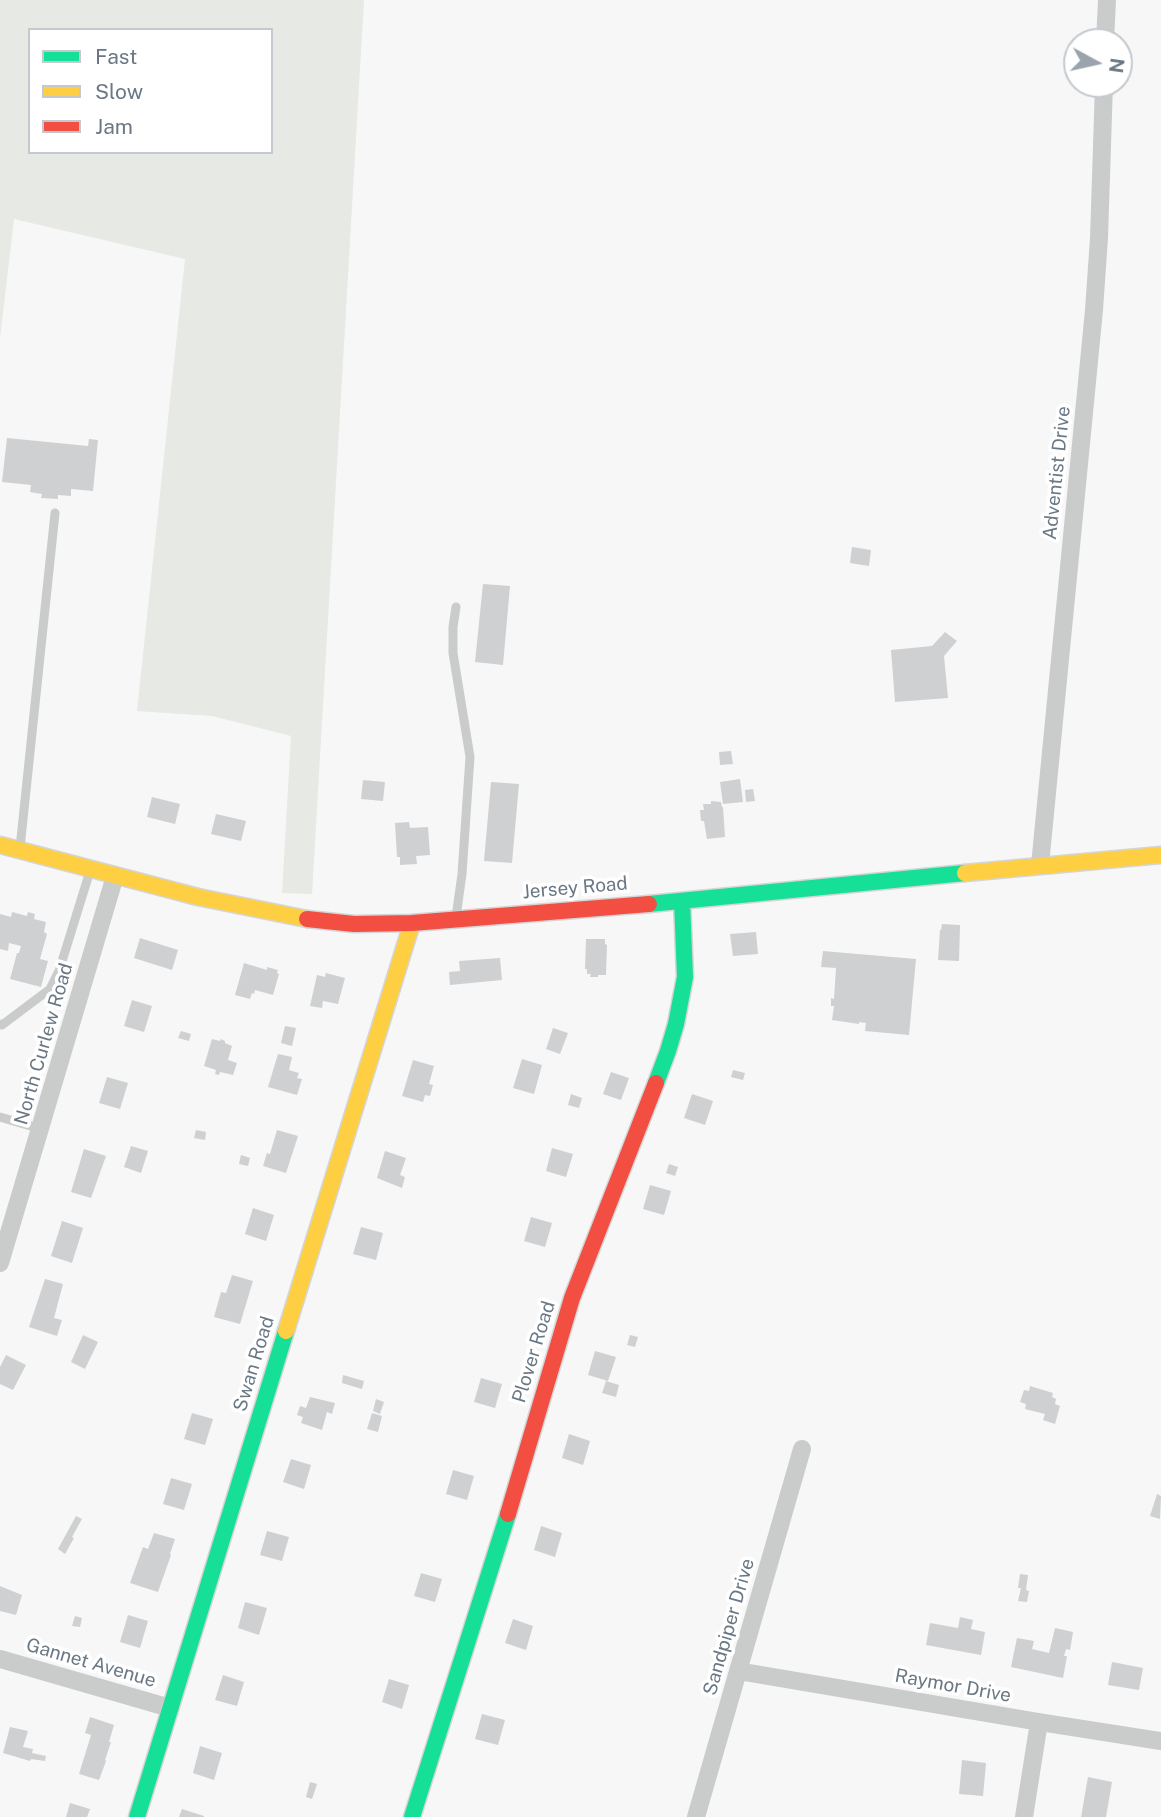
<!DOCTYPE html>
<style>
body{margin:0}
#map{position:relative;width:1161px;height:1817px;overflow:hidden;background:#f7f7f7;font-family:"Public Sans",sans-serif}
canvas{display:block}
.legend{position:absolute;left:28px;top:28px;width:245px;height:126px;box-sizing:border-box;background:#fff;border:2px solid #c3c9ce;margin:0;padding:9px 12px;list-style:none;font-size:21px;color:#6a7885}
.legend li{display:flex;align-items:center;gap:14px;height:35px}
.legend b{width:35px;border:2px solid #c3c9ce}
.north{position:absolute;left:1063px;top:28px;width:70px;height:70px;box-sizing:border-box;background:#fff;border:2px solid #c3c9ce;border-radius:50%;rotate:98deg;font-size:19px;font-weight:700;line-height:28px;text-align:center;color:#6a7885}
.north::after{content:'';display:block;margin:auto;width:24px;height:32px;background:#9ba4ad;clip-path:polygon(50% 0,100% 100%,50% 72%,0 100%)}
</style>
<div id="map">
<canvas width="1161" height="1817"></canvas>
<ul class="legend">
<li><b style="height:9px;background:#16e098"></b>Fast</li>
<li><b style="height:9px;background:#ffcf43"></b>Slow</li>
<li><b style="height:9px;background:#f24e42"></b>Jam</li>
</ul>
<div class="north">N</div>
</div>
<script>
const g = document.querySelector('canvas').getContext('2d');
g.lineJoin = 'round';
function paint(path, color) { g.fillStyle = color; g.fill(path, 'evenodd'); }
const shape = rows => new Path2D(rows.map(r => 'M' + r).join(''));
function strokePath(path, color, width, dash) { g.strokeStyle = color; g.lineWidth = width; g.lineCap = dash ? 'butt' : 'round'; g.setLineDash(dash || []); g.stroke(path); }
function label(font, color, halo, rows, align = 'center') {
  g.font = font + ' "Public Sans",sans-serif'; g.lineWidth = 7; g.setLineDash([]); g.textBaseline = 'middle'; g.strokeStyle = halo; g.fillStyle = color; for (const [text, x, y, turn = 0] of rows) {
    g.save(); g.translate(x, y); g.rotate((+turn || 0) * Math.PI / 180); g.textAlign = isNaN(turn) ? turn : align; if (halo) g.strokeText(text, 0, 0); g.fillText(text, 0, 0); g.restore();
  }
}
paint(shape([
 [0,0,364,0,312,894,282,893,291,736,212,716,137,711,185,259,14,219,0,338],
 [30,30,271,30,271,152,30,152]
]), '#e6e9e4');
paint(shape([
 [7,438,88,446,89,439,98,440,93,491,71,489,71,496,58,495,58,499,41,498,42,494,30,492,31,485,2,482],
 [852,547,871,550,869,566,850,563],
 [483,584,510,586,503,665,475,662],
 [945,632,957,641,944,656,948,698,895,702,891,650,932,646],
 [731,751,733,764,720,765,719,752],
 [740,779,743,802,723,804,720,782],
 [363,780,385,782,383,801,361,799],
 [491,782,519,784,512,863,484,861],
 [753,789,755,801,746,802,745,790],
 [152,797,180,804,175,824,147,817],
 [711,801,721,802,722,807,723,807,725,837,707,839,704,821,701,821,700,810,704,810,703,804,711,804],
 [216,814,246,821,241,841,211,834],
 [409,822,410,828,428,827,430,855,416,856,417,864,400,865,400,857,397,857,395,823],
 [12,912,27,916,28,912,35,914,34,919,46,922,44,932,47,934,40,959,48,961,41,987,10,979,17,953,19,953,21,946,9,943,8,951,0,949,0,914,11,917],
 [942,924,960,925,959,961,938,960,940,930,941,930],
 [756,932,758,954,733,956,730,934],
 [140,938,178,950,172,970,134,958],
 [586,939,605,939,605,944,607,945,606,975,598,975,598,977,590,977,591,974,587,974,587,969,585,969],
 [823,951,916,959,909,1035,865,1031,866,1023,859,1022,859,1024,832,1020,834,1006,831,1006,831,998,834,999,836,968,821,967],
 [500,958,502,980,450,985,449,972,460,971,459,961],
 [244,963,267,970,267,967,278,970,277,973,279,974,273,995,255,990,254,994,252,993,250,999,235,995],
 [326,973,345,978,338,1004,323,1001,322,1008,310,1006,317,975,325,977],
 [132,1000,152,1006,144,1032,124,1026],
 [285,1026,296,1028,292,1046,281,1043],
 [553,1028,568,1033,560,1054,546,1049],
 [181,1031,191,1034,189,1041,178,1038],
 [212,1039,220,1041,221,1039,225,1041,225,1043,232,1046,228,1060,237,1063,233,1075,220,1072,219,1075,215,1074,216,1070,204,1066],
 [278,1054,292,1057,289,1070,299,1073,297,1078,302,1079,297,1095,268,1087],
 [522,1059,542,1065,534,1094,513,1088],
 [413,1060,434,1066,429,1084,433,1085,430,1096,425,1095,423,1102,402,1096],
 [733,1070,745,1073,743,1080,731,1077],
 [611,1072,629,1078,621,1100,603,1094],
 [107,1077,128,1083,120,1109,99,1103],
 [571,1094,582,1098,579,1108,568,1105],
 [692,1094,713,1101,705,1125,684,1118],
 [196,1130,206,1132,205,1140,194,1138],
 [277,1130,298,1136,286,1173,263,1166,267,1153,270,1154],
 [131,1146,148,1151,141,1173,124,1167],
 [552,1148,573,1154,566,1177,546,1171],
 [84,1149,106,1156,91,1198,71,1192],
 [385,1151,406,1158,400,1175,405,1177,402,1188,377,1178],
 [241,1155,250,1158,248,1166,239,1164],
 [669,1164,678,1167,675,1176,666,1173],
 [650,1185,671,1191,664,1215,643,1209],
 [253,1208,274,1215,266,1241,245,1234],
 [531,1217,552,1223,545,1247,524,1241],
 [62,1221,83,1228,72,1263,51,1256],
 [361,1227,383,1233,376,1260,353,1254],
 [232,1275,253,1281,240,1324,214,1317,221,1292,226,1293],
 [45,1279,63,1284,54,1318,62,1320,57,1336,29,1327],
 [83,1335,98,1342,85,1369,71,1362],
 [630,1335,638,1337,635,1347,627,1345],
 [595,1351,616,1357,608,1381,588,1375],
 [6,1355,26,1365,13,1390,0,1384,0,1367],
 [343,1375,364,1381,362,1389,342,1383],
 [481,1378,502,1384,495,1408,474,1402],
 [606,1381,619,1385,616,1397,602,1393],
 [1030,1386,1053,1393,1052,1397,1056,1399,1055,1404,1060,1406,1055,1424,1043,1420,1045,1414,1025,1409,1026,1404,1020,1402,1024,1390,1029,1391],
 [310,1397,335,1403,332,1414,327,1412,322,1430,301,1423,303,1417,297,1415,300,1406,306,1408],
 [376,1399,384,1402,380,1414,373,1411],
 [192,1413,213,1419,205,1445,184,1439],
 [372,1413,382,1416,378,1432,367,1429],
 [569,1434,590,1441,583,1465,562,1458],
 [291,1459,311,1465,304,1489,283,1482],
 [453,1470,474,1476,467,1500,446,1494],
 [171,1478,192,1484,184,1510,163,1504],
 [1157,1494,1161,1496,1160,1519,1150,1516],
 [76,1516,82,1519,72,1537,74,1538,65,1554,58,1549],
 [541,1526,562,1533,555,1557,534,1550],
 [267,1531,289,1537,282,1561,260,1555],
 [154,1533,175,1539,170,1554,171,1555,158,1592,130,1583,143,1547,148,1549],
 [421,1573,442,1579,435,1602,414,1596],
 [1020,1574,1028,1575,1026,1590,1029,1591,1027,1602,1018,1601,1021,1588,1018,1588],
 [0,1586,22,1595,16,1615,0,1611],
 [245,1602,267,1608,259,1635,238,1628],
 [128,1615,148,1621,140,1648,120,1642],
 [75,1616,82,1618,80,1627,72,1626],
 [960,1617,973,1620,971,1629,985,1632,981,1655,926,1645,930,1623,958,1628],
 [513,1619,533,1626,526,1650,505,1643],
 [1055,1628,1073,1632,1070,1650,1066,1649,1064,1656,1067,1656,1063,1678,1011,1667,1017,1638,1034,1641,1032,1649,1049,1653],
 [1112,1662,1143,1668,1139,1690,1108,1685],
 [223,1675,244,1682,237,1706,215,1700],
 [389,1679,409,1685,402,1709,382,1702],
 [482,1714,505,1720,498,1745,475,1739],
 [90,1717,114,1725,109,1742,111,1742,105,1760,106,1761,99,1780,79,1774,91,1735,85,1733],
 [10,1727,28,1731,23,1747,33,1749,32,1753,46,1756,45,1761,31,1759,30,1761,3,1753],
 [200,1746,222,1753,214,1780,193,1773],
 [962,1760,986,1763,983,1796,959,1794],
 [1088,1777,1112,1782,1106,1817,1081,1817],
 [310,1782,317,1784,312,1799,306,1797],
 [70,1803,90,1809,87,1817,66,1817],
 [182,1809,204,1816,204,1817,179,1817]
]), '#cfd0d1');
const fast = shape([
 [649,904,965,873],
 [656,1083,668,1051,676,1024,685,977,682,901],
 [137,1817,286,1331],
 [412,1817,508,1514]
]);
const slow = shape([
 [0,845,198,897,307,919],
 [965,873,1161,855],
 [286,1331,412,923]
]);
const jam = shape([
 [307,919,354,924,412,923,649,904],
 [508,1514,572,1298,656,1083]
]);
strokePath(fast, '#d4d5d6', 19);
strokePath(slow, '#d4d5d6', 19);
strokePath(jam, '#d4d5d6', 19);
strokePath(shape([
 [456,607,453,627,453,653,470,757,462,874,456,917],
 [20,848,55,513],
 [0,1024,2,1025,50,989,59,971,90,871],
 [0,1117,41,1129]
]), '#cacccc', 9);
strokePath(shape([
 [1105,42,1107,0],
 [1040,865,1094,310,1099,238,1104,84],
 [0,1263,115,876],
 [0,1659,170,1708],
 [738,1671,1039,1722,1161,1741],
 [696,1817,802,1449],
 [1024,1817,1039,1722]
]), '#cacccc', 18);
strokePath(fast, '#16e098', 16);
strokePath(slow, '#ffcf43', 16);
strokePath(jam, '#f24e42', 16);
label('19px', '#6a7885', '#fff', [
 ["Adventist Drive",1057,473,-84],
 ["Jersey Road",575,888,-5],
 ["North Curlew Road",44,1044,-74],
 ["Plover Road",534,1352,-73],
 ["Swan Road",254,1364,-73],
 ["Sandpiper Drive",729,1627,-74],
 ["Gannet Avenue",91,1663,16],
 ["Raymor Drive",953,1686,10]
]);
</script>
